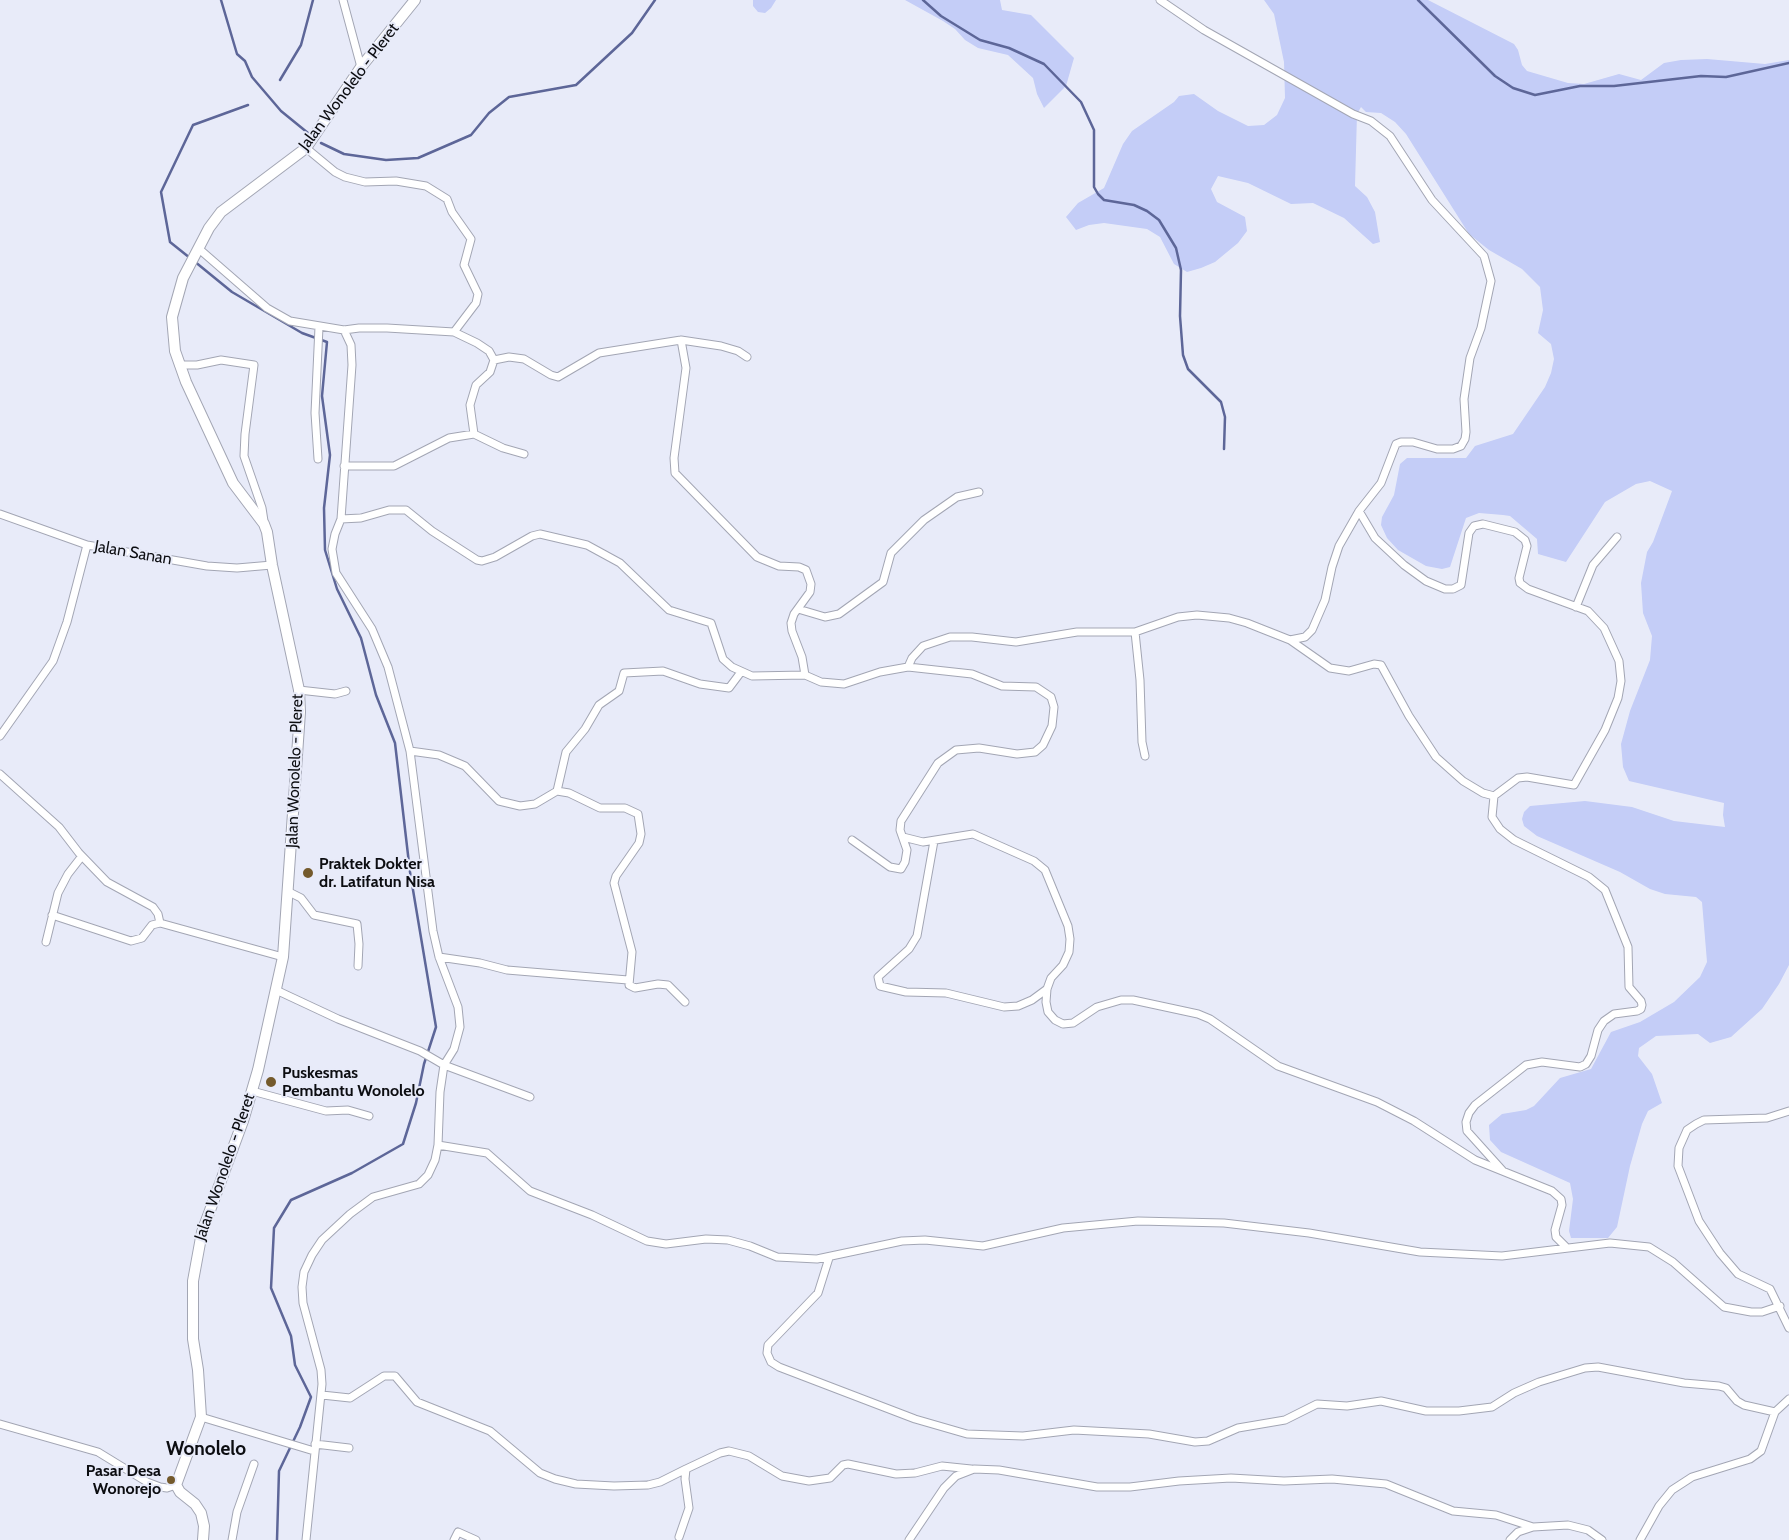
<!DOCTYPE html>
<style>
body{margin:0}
canvas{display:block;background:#e8ebf9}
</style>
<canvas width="1789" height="1540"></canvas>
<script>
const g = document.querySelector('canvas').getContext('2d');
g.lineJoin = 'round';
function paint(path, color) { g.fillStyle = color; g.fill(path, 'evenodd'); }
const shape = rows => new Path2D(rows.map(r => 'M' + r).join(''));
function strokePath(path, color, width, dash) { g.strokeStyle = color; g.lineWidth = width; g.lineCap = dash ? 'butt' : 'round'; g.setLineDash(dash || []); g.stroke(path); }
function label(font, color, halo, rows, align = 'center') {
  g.font = font + ' Cabin,sans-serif'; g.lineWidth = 4; g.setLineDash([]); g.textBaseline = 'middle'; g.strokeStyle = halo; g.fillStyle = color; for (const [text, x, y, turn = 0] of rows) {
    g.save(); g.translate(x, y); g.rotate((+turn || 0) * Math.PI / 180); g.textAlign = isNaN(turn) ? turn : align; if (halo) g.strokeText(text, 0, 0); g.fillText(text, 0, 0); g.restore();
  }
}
paint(shape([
 [753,0,776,0,771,8,765,13,758,12,753,6],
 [905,0,1000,0,1002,10,1031,15,1074,58,1066,86,1044,108,1037,94,1033,78,1008,55,978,48,965,40,955,29,943,21],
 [1264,0,1428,0,1514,44,1518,50,1522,65,1527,71,1568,83,1584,84,1619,74,1641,80,1664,63,1681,60,1707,59,1765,64,1789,60,1789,965,1779,984,1762,1009,1731,1037,1710,1043,1698,1034,1656,1036,1639,1048,1638,1056,1652,1074,1662,1103,1648,1111,1642,1124,1630,1166,1617,1227,1608,1238,1571,1238,1569,1231,1573,1199,1570,1183,1501,1152,1490,1140,1489,1125,1502,1114,1526,1110,1534,1106,1560,1078,1591,1069,1611,1032,1640,1022,1674,1002,1700,977,1707,962,1702,902,1696,897,1665,894,1650,889,1620,872,1537,836,1524,826,1522,819,1524,812,1530,806,1585,801,1632,807,1674,821,1725,827,1723,815,1724,803,1629,781,1623,767,1621,744,1630,711,1650,660,1652,636,1643,613,1641,583,1647,552,1653,542,1672,491,1650,481,1636,484,1605,502,1566,562,1538,554,1537,539,1510,516,1503,515,1479,513,1466,518,1450,567,1442,569,1426,566,1398,550,1387,538,1381,525,1382,517,1394,495,1400,464,1407,458,1466,458,1475,446,1513,434,1545,387,1551,373,1554,359,1551,344,1538,333,1543,310,1540,287,1522,269,1489,250,1469,234,1406,134,1395,122,1381,113,1366,112,1361,107,1357,114,1355,186,1367,197,1375,212,1380,242,1373,244,1344,218,1313,203,1291,204,1248,183,1218,176,1211,189,1217,202,1245,217,1247,231,1238,243,1215,262,1201,268,1187,272,1174,264,1160,237,1147,229,1104,223,1089,225,1076,230,1066,217,1078,203,1104,188,1123,144,1132,131,1174,102,1179,96,1194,94,1218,111,1248,126,1264,125,1277,115,1285,98,1284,62,1274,14]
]), '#c4cdf7');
strokePath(shape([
 [221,0,237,54,245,61,252,77,281,111,308,133],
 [923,0,941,16,980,40,1009,48,1044,64,1081,102,1094,130,1094,187,1098,194,1104,200,1134,205,1147,211,1159,220,1176,248,1181,270,1180,316,1183,355,1188,369,1221,402,1225,417,1224,449],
 [1418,0,1495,76,1513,88,1535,95,1580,86,1614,86,1701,76,1726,77,1789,63],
 [280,80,301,45,313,0],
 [321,143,344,154,386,160,418,158,471,135,489,113,509,97,576,85,632,33,655,0],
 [190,258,170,242,161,192,193,125,248,105],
 [194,261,232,292,302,333,327,342,322,396,330,455,324,508,325,550,337,589,361,638,376,695,395,743,410,872,436,1027,424,1064,416,1103,403,1144,352,1173,291,1200,274,1228,271,1288,291,1336,295,1365,311,1397,300,1427,279,1471,277,1540]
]), '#5d6698', 2.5);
const minor = shape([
 [343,0,361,67],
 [306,148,335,172,345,177,365,182,396,181,426,186,447,199,452,212,471,239,464,265,478,294,476,303,454,332],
 [198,248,267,308,290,321,344,330,359,328,387,328,454,332,477,343,489,351,494,360,490,372,476,385,470,405,474,434],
 [681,340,686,368,674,458,675,473,757,557,779,566,799,567,806,570,811,584,810,592,794,614,791,623,792,631,802,657,805,675],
 [494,360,509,357,524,359,551,375,558,377,599,353,681,340,721,346,738,351,747,357],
 [179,365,197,365,221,360,254,365,245,434,244,456,262,508,264,521],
 [318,459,315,413,319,327],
 [344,466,394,466,449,438,474,434,503,448,524,454],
 [1359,511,1375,538,1404,565,1426,581,1445,589,1453,589,1461,585,1469,533,1474,526,1483,524,1515,532,1525,540,1527,546,1519,578,1520,583,1528,589,1588,611,1604,628,1619,661,1621,681,1618,698,1605,730,1574,785,1527,777,1518,778,1494,796,1492,817,1500,829,1514,840,1589,877,1605,890,1628,947,1629,987,1641,1001,1642,1005,1641,1009,1637,1011,1614,1014,1604,1021,1598,1030,1591,1056,1586,1064,1580,1067,1542,1062,1526,1065,1475,1105,1469,1113,1466,1122,1467,1131,1503,1171],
 [0,514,87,545,207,566,237,568,272,565],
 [341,519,361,518,389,510,406,510,432,531,477,560,482,561,495,557,532,536,540,534,587,545,620,563,669,610,711,623,723,659,732,667,752,676,805,675,821,682,844,684,880,672,908,667,912,658,923,646,950,637,972,637,1016,642,1077,632,1135,632,1140,680,1142,742,1145,756],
 [1576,607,1593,565,1617,537],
 [798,609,825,617,839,614,883,582,891,553,924,520,957,497,979,492],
 [1135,632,1178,617,1197,615,1229,618,1247,623,1290,640,1305,637,1312,630,1325,600,1332,567,1339,546,1359,511,1381,483,1396,444,1401,442,1413,442,1437,449,1453,449,1461,446,1465,439,1466,432,1464,399,1470,358,1481,328,1491,281,1484,256,1432,200,1390,136,1371,121,1353,114,1204,30,1160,0],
 [1290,640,1330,668,1349,671,1374,664,1381,665,1409,716,1436,757,1463,781,1483,793,1494,796],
 [299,690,335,694,346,691],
 [0,736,53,661,67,622,87,545],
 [410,751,439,755,465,766,499,801,520,806,535,804,557,791,566,752,585,729,599,705,619,691,624,673,663,671,700,684,729,688,741,672],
 [0,774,59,827,79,853,107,882,153,907,158,914,160,923],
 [557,791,569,793,600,808,625,808,638,814,641,834,639,843,616,876,614,883,632,952,629,985,635,988,658,984,668,985,685,1002],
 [903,837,923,842,973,834,1034,861,1045,870,1068,926,1070,939,1069,952,1063,965,1051,978,1047,989,1046,1002,1048,1012,1055,1020,1063,1024,1073,1023,1097,1007,1121,1000,1133,1000,1198,1014,1210,1019,1278,1066,1377,1102,1414,1121,1475,1160,1552,1191,1561,1199,1562,1205,1555,1230,1556,1237,1567,1248],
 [852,840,890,867,901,869,905,862,907,850,900,830,901,821,938,763,956,750,979,748,1017,754,1035,752,1043,745,1052,726,1054,707,1051,697,1036,687,1002,686,972,674,908,667],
 [934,841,917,936,909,949,878,977,880,986,906,992,946,993,1004,1007,1018,1006,1032,1000,1047,989],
 [289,892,301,898,314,915,357,924,359,944,358,966],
 [52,915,131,941,142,938,152,925,160,923,283,957],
 [46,942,58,893,68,874,82,856],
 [439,957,480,963,507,970,628,980],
 [276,990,338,1019,420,1051,444,1065,530,1097],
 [252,1091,326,1111,348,1110,369,1116],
 [1789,1111,1767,1118,1704,1120,1696,1124,1687,1130,1679,1148,1678,1166,1699,1221,1720,1253,1738,1274,1770,1289,1789,1328],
 [438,1145,487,1153,530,1191,592,1215,647,1241,666,1244,706,1239,728,1240,750,1246,777,1257,817,1259,902,1241,925,1240,983,1246,1063,1228,1138,1221,1224,1223,1309,1233,1420,1252,1502,1256,1610,1243,1649,1247,1673,1262,1724,1307,1751,1312,1762,1312,1780,1306],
 [829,1258,818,1293,768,1345,767,1353,771,1362,779,1367,915,1419,967,1434,1023,1436,1074,1430,1149,1434,1195,1442,1208,1441,1238,1428,1285,1420,1317,1404,1347,1406,1381,1401,1426,1411,1459,1411,1492,1407,1514,1393,1539,1382,1585,1368,1598,1367,1684,1383,1719,1386,1726,1388,1737,1401,1744,1405,1775,1412],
 [322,1395,350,1398,384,1376,395,1376,417,1402,490,1431,540,1473,555,1479,576,1484,614,1486,648,1485,660,1482,686,1469],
 [201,1417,314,1451],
 [0,1424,98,1452,147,1482,160,1487,167,1488,176,1485],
 [315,1444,349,1448],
 [679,1537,689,1508,685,1479,686,1469,720,1453,729,1451,749,1456,782,1476,809,1481,830,1478,843,1465,848,1464,896,1474,915,1473,942,1466,971,1469],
 [232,1540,237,1512,254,1464],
 [306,1540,322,1384,321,1370,303,1303,302,1287,304,1272,312,1255,322,1240,350,1214,373,1197,419,1184,428,1175,435,1160,438,1145,440,1092,444,1065,454,1049,460,1027,458,1007,439,957,433,931,410,751,388,667,372,629,336,573,332,549,335,534,341,519,352,365,351,345,344,330],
 [454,1540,458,1532,476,1540],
 [909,1540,944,1488,956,1476,974,1469,999,1470,1097,1487,1130,1487,1179,1481,1231,1478,1284,1481,1332,1479,1386,1484,1453,1511,1496,1515,1533,1527],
 [1510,1540,1518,1532,1533,1527,1568,1525,1588,1530,1602,1540],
 [1640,1540,1659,1506,1672,1490,1692,1477,1750,1459,1761,1451,1775,1412,1789,1399]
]);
const secondary = shape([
 [203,1540,204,1526,201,1513,195,1504,180,1492,176,1485,201,1417,198,1370,193,1339,193,1281,202,1232,243,1121,258,1070,283,957,300,712,299,690,272,565,267,532,264,524,233,483,186,382,175,351,172,317,183,278,209,228,221,212,306,148,361,67,415,0]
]);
strokePath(minor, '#a3a6b4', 9);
strokePath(secondary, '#a3a6b4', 12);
strokePath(minor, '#fff', 7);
strokePath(secondary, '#fff', 10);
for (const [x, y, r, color] of [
 [308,873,6,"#745a2c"],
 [271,1082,6,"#745a2c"],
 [171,1480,5,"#745a2c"]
]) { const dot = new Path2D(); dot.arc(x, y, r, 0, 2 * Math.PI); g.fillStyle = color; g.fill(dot); strokePath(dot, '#e8ebf9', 2); }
label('16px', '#0c0d11', '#e8ebf9', [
 ["Jalan Wonolelo - Pleret",349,87,-53],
 ["Jalan Sanan",133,553,10],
 ["Jalan Wonolelo - Pleret",295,771,-88],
 ["Jalan Wonolelo - Pleret",225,1167,-71]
]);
label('bold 16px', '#0c0d11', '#e8ebf9', [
 ["Praktek Dokter",319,864],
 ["dr. Latifatun Nisa",319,882],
 ["Puskesmas",282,1073],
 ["Pembantu Wonolelo",282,1091],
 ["Pasar Desa",161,1471,"right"],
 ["Wonorejo",161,1489,"right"]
], 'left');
label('bold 19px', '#0c0d11', '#e8ebf9', [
 ["Wonolelo",206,1449]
]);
</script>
